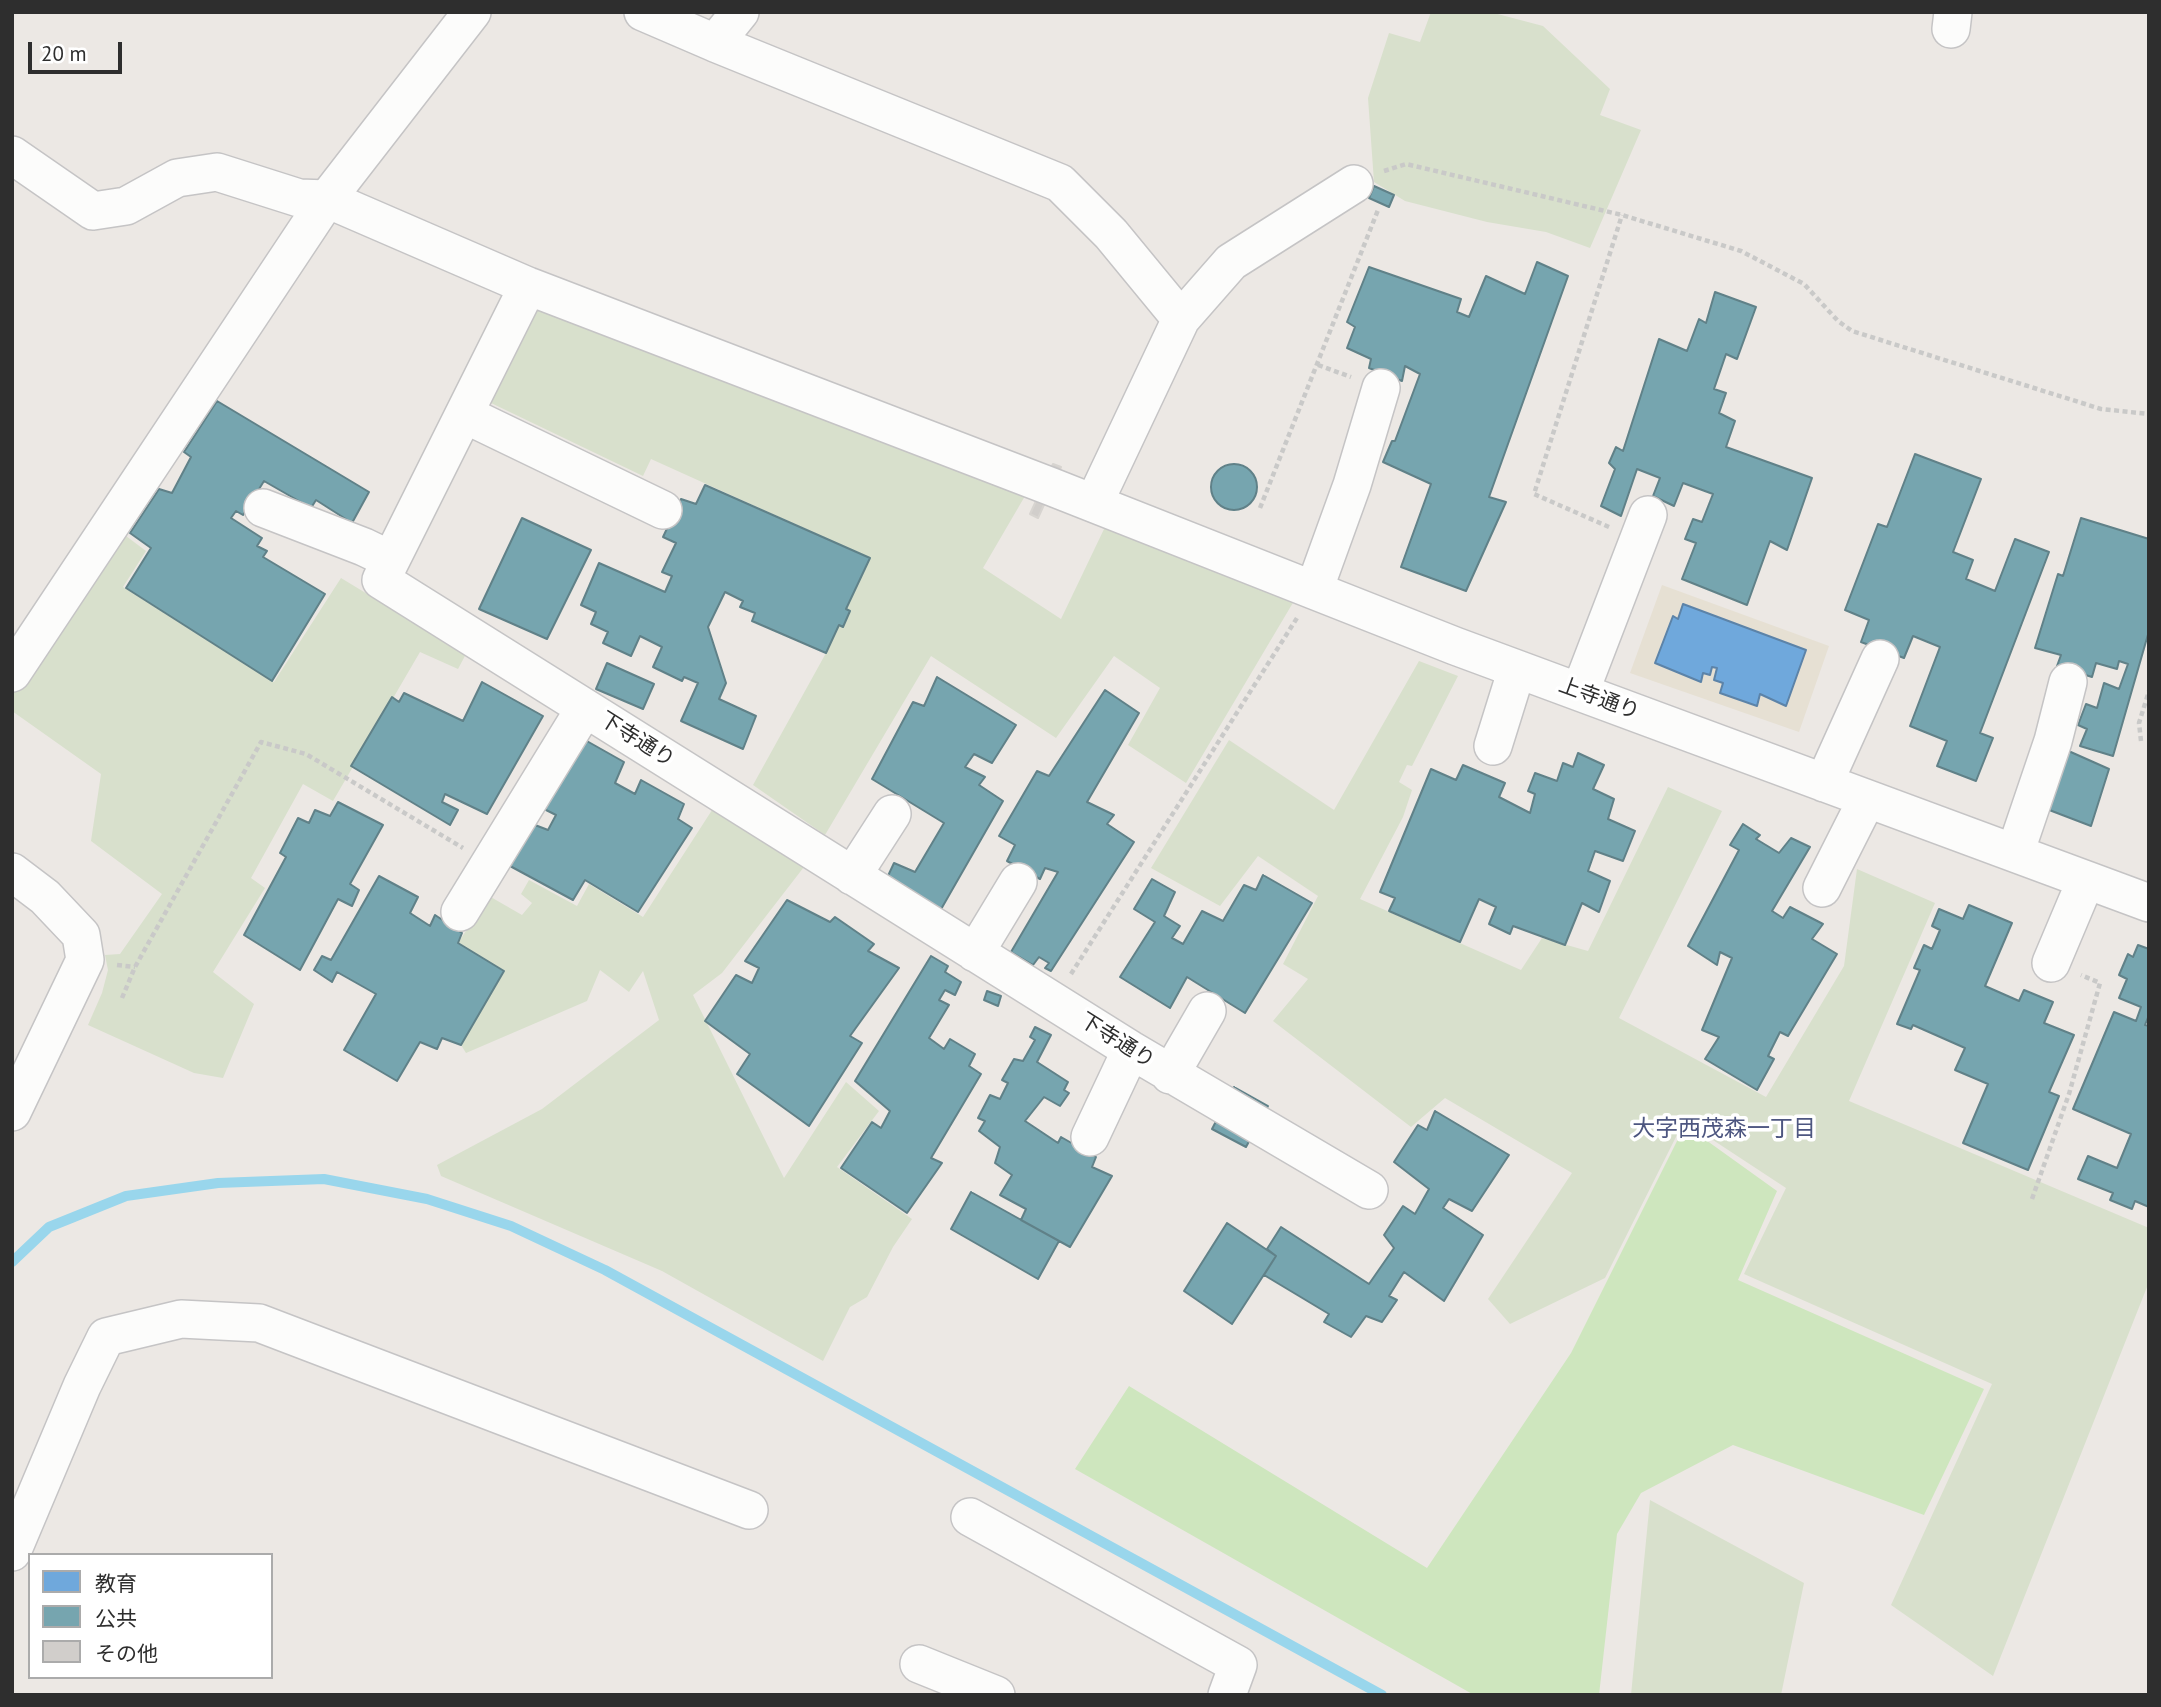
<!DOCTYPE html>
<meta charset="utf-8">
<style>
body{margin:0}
#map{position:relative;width:2161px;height:1707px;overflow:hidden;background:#ece8e4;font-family:"PT Sans","Noto Sans JP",sans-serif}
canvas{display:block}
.frame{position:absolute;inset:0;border:14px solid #2e2e2e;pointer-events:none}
.legend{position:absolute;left:28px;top:1553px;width:245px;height:126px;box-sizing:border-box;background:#fff;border:2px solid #ababab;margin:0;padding:9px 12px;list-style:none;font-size:21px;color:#2e2e2e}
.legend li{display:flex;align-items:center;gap:14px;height:35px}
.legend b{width:35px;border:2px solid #ababab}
.scale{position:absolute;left:28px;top:42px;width:94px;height:32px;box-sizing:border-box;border:4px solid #2e2e2e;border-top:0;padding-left:9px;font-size:21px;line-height:24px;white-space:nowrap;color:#2e2e2e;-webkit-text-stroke:5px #fff;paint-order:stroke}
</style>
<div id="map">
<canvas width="2161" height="1707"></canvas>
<div class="frame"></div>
<ul class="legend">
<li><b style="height:19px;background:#6fa8dc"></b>教育</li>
<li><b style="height:19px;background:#76a5af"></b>公共</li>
<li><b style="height:19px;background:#d1cecb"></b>その他</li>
</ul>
<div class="scale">20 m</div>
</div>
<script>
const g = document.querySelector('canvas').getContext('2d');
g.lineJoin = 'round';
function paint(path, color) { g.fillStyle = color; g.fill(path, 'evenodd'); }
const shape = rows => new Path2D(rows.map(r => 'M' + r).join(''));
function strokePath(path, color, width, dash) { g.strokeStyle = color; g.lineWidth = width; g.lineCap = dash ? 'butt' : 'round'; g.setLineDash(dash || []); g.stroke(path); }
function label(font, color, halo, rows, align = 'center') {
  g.font = font + ' "PT Sans","Noto Sans JP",sans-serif'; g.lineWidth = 7; g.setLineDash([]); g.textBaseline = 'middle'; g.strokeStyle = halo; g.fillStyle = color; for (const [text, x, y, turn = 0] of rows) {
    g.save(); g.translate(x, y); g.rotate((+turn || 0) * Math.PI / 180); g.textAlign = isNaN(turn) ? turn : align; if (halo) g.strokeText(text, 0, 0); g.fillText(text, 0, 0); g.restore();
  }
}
paint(shape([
 [1662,585,1829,646,1799,732,1630,673]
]), '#e6e0d3');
paint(shape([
 [1685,1125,1777,1191,1738,1280,1984,1389,1924,1515,1733,1445,1641,1493,1617,1534,1599,1695,1474,1695,1075,1469,1129,1386,1427,1568,1571,1353]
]), '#cee6be');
paint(shape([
 [1431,12,1490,12,1543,26,1610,89,1600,115,1641,130,1590,248,1546,232,1487,222,1405,201,1374,182,1368,98,1389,33,1420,42],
 [538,308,1025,496,983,568,1061,619,1105,527,1294,601,1186,783,1128,745,1160,688,1114,656,1056,738,931,656,825,835,753,785,826,653,839,625,843,627,850,611,846,609,870,558,651,459,643,476,489,402],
 [122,533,146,551,123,587,274,682,341,578,466,654,458,669,420,652,333,801,303,784,251,878,265,888,213,972,254,1004,223,1078,194,1073,88,1025,102,993,108,970,105,955,120,954,162,894,91,841,101,774,12,711,12,695],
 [1419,661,1458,676,1412,766,1407,765,1399,782,1412,790,1403,817,1360,899,1521,970,1542,938,1588,951,1668,787,1722,811,1619,1018,1766,1097,1844,966,1857,869,1935,903,1849,1101,2149,1228,2149,1282,1993,1676,1891,1605,1992,1384,1744,1274,1786,1188,1684,1121,1605,1278,1510,1324,1488,1299,1572,1173,1445,1098,1411,1127,1273,1021,1308,979,1283,964,1318,896,1258,856,1220,906,1151,868,1229,740,1334,810],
 [714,807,807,863,722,973,693,995,784,1178,846,1082,879,1111,837,1167,912,1219,893,1247,867,1297,850,1307,823,1361,662,1271,441,1176,437,1165,542,1109,659,1020,643,971,629,992,600,970,587,1001,466,1053,461,1045,503,972,458,943,489,896,522,915,532,903,521,894,529,880,577,906,589,884,643,917],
 [1650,1500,1804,1583,1781,1695,1631,1695]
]), '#d8e0cc');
const schools = shape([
 [1683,604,1806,650,1786,706,1760,694,1757,706,1720,693,1723,683,1714,680,1717,668,1712,667,1710,675,1703,673,1701,682,1655,663,1673,616,1678,619,1683,604]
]);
paint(schools, '#6fa8dc');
strokePath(schools, '#5c83a8', 2);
const public = shape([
 [1374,186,1394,195,1389,207,1369,198,1374,186],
 [1537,262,1568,276,1489,497,1506,502,1466,591,1401,567,1431,484,1383,462,1392,441,1395,441,1420,374,1405,366,1402,381,1369,368,1371,359,1347,348,1355,327,1347,322,1369,267,1461,299,1457,312,1469,317,1486,276,1525,294,1537,262],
 [1715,292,1756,307,1737,359,1726,354,1714,389,1726,393,1719,413,1735,421,1726,447,1812,478,1787,550,1770,541,1747,605,1682,579,1696,543,1685,539,1693,519,1702,522,1713,494,1683,483,1674,506,1653,496,1660,478,1637,469,1621,516,1601,506,1615,469,1609,463,1616,447,1623,451,1659,339,1687,351,1699,319,1706,323,1715,292],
 [217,401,369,492,352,523,316,500,311,508,264,481,243,515,236,511,231,518,262,538,257,546,267,551,263,557,325,594,272,681,126,588,151,548,130,533,159,489,172,493,191,457,184,452,217,401],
 [1915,454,1981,479,1953,552,1973,560,1966,579,1995,591,2015,539,2049,552,1980,733,1993,738,1976,781,1937,766,1947,741,1910,726,1940,647,1913,636,1904,658,1861,642,1869,620,1845,610,1878,524,1887,527,1915,454],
 '1211 487a23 23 0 1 1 46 0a23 23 0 1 1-46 0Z',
 [705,485,870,558,846,609,850,611,843,627,839,625,826,653,752,621,755,613,740,607,743,601,725,592,708,627,726,683,719,699,756,716,743,749,681,721,698,683,684,677,682,681,653,667,662,647,640,636,631,656,603,643,608,632,591,624,596,612,581,605,599,563,665,592,672,576,662,572,676,543,663,537,681,499,696,504,705,485],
 [522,518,591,550,547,639,479,609,522,518],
 [2081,518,2149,539,2149,631,2113,756,2080,746,2087,729,2078,725,2086,704,2097,708,2104,683,2119,689,2128,664,2119,661,2117,669,2096,663,2092,677,2057,666,2061,655,2035,648,2058,574,2063,576,2081,518],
 [607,663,654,684,643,709,596,689,607,663],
 [937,677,1016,725,992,763,974,754,965,767,985,777,979,785,1003,801,940,911,887,878,894,863,915,872,944,823,872,779,913,702,924,706,937,677],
 [482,682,543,716,487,814,445,794,442,802,458,810,450,825,351,766,392,697,399,702,404,693,463,721,482,682],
 [1105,690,1139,713,1087,802,1114,815,1107,824,1134,842,1051,971,1045,968,1049,963,1039,957,1033,965,1011,952,1058,872,1045,868,1040,879,1007,861,1015,845,999,836,1037,771,1049,776,1105,690],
 [585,740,624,762,615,783,635,794,641,780,684,804,678,819,692,828,638,912,585,880,573,900,510,866,535,825,548,830,556,815,544,809,585,740],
 [2064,749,2109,769,2091,826,2044,808,2064,749],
 [1578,753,1604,765,1593,789,1614,799,1608,819,1635,831,1623,861,1595,851,1588,871,1610,881,1599,912,1582,903,1565,945,1513,926,1510,934,1489,924,1496,907,1479,899,1460,942,1389,911,1395,898,1380,892,1431,769,1456,780,1463,765,1505,783,1499,797,1530,813,1535,794,1528,791,1535,773,1557,781,1563,763,1573,767,1578,753],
 [338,802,383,825,350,884,359,890,352,906,338,899,300,970,244,935,286,857,280,853,298,818,309,823,315,810,330,816,338,802],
 [1743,824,1760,835,1756,839,1779,853,1791,838,1810,847,1772,911,1783,918,1790,907,1823,924,1812,939,1837,954,1788,1036,1780,1032,1768,1056,1774,1059,1757,1090,1705,1059,1719,1037,1702,1030,1732,958,1720,952,1717,965,1688,946,1739,850,1730,845,1743,824],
 [1263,875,1312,903,1245,1013,1187,977,1170,1008,1120,977,1155,922,1134,909,1152,879,1175,892,1164,916,1180,926,1172,938,1183,944,1202,911,1223,921,1244,885,1256,890,1263,875],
 [379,876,418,897,410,913,430,926,435,915,462,933,458,943,504,971,461,1045,442,1038,437,1049,420,1042,397,1081,344,1050,376,994,337,972,332,982,314,970,322,956,331,960,379,876],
 [787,900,830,922,835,917,874,944,868,951,899,968,850,1036,862,1043,809,1126,737,1074,750,1054,705,1021,736,975,752,983,759,968,745,961,787,900],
 [1969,905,2012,923,1985,986,2019,1001,2024,990,2053,1002,2044,1023,2074,1035,2049,1092,2059,1096,2028,1170,1963,1143,1988,1084,1955,1070,1965,1048,1913,1025,1911,1029,1897,1024,1920,970,1914,968,1924,945,1932,949,1940,930,1932,926,1939,909,1963,919,1969,905],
 [2138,945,2149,949,2149,1015,2145,1025,2149,1026,2149,1207,2135,1201,2132,1209,2110,1200,2113,1193,2078,1179,2088,1156,2117,1168,2131,1134,2073,1109,2114,1012,2136,1021,2141,1007,2119,998,2127,979,2119,975,2128,954,2133,957,2138,945],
 [931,956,948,966,945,972,961,982,955,995,945,990,939,1000,949,1005,929,1038,944,1049,950,1039,975,1054,969,1066,981,1074,931,1158,942,1163,907,1213,841,1168,872,1122,881,1128,890,1111,855,1081,931,956],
 [987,991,1001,996,998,1006,984,1000,987,991],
 [1035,1027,1051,1035,1037,1062,1068,1082,1064,1090,1069,1093,1060,1106,1044,1097,1025,1121,1058,1143,1061,1137,1096,1157,1092,1167,1112,1176,1070,1247,1021,1220,1026,1209,1000,1195,1012,1175,995,1163,1000,1147,979,1131,985,1121,978,1118,990,1095,1000,1099,1008,1083,1002,1080,1014,1059,1023,1061,1035,1040,1030,1037,1035,1027],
 [1234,1087,1268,1106,1246,1147,1212,1129,1234,1087],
 [1435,1111,1509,1155,1472,1211,1449,1199,1443,1208,1483,1235,1444,1301,1404,1272,1389,1296,1397,1300,1382,1322,1366,1316,1351,1337,1324,1322,1329,1314,1264,1275,1276,1256,1267,1249,1281,1227,1369,1284,1394,1248,1384,1235,1403,1206,1415,1214,1429,1189,1394,1162,1418,1125,1427,1130,1435,1111],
 [971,1192,1059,1241,1038,1279,951,1229,971,1192],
 [1227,1223,1276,1256,1232,1324,1184,1291,1227,1223]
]);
paint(public, '#76a5af');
strokePath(public, '#608188', 2);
strokePath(shape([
 [12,1262,49,1227,126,1196,218,1183,324,1179,427,1199,511,1226,605,1270,1382,1695]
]), '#99d6ec', 10);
const building = shape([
 [1053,464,1061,467,1038,518,1030,514,1053,464]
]);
paint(building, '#d1cecb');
strokePath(building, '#d7d4d0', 2);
const minor = shape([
 [643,12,715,43],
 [740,12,715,43,1060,183,1111,234,1181,319,1094,503],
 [1951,29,1953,12],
 [12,155,93,211,126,206,177,178,217,172,299,198,327,199,528,286,1052,487,1455,646,2149,903],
 [528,286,381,580,1131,1050,1369,1190],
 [1181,319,1231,262,1354,184],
 [464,414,663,510],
 [263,508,364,547,391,560],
 [1314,590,1352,485,1381,388],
 [12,673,327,199,472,12],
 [1580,692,1648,515],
 [1493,746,1517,669],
 [1824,783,1880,659],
 [2015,853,2053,741,2068,682],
 [12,872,45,897,81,935,85,960,12,1112],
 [852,876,892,814],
 [1822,888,1867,799],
 [460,912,585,708],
 [975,953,1018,882],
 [2051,963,2086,880],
 [1170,1075,1207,1011],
 [1090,1137,1131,1050],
 [970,1517,1238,1665,1227,1695],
 [12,1552,82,1386,106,1337,181,1319,259,1323,749,1510],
 [919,1664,996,1695]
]);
strokePath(minor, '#c5c4c5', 40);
strokePath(shape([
 [1384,171,1406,164,1622,215,1741,251,1804,284,1838,321,1852,331,2101,409,2149,414],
 [1318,365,1351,377],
 [1260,508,1378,210],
 [1609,527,1534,494,1622,215],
 [2141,741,2139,723,2149,691],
 [117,965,135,967],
 [1071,974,1297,618],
 [122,998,135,967,261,742,306,754,463,848],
 [2032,1199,2069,1094,2100,983,2081,975]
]), '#c9c9c8', 4.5, [5, 3.5]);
strokePath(minor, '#fcfcfb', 37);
label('21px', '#2e2e2e', '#fff', [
 ["上寺通り",1599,699,20],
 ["下寺通り",637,740,32],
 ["下寺通り",1117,1041,32]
]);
label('23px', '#4d5680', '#fff', [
 ["大字西茂森一丁目",1724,1129]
]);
</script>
